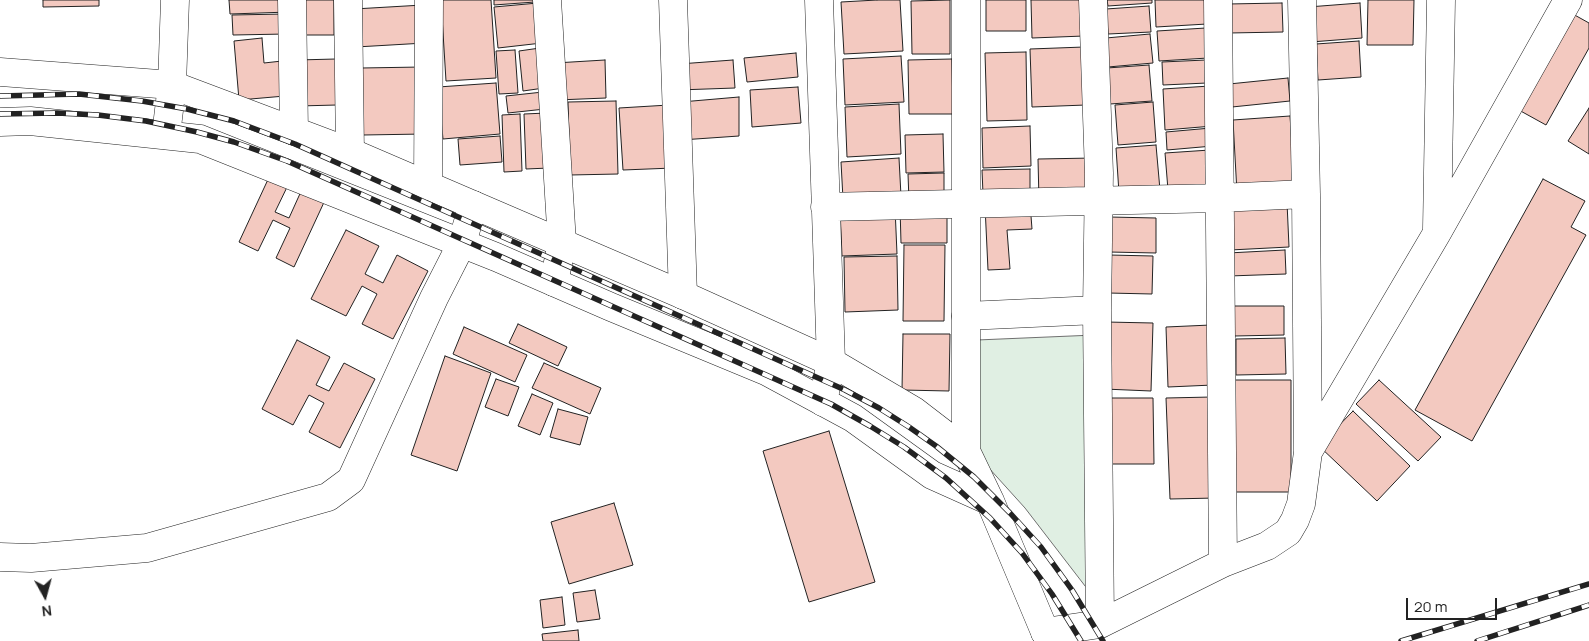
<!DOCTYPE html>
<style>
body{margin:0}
#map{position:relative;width:1589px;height:641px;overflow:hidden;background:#fff;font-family:Manrope,sans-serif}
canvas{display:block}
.north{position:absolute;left:20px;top:571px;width:50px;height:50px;-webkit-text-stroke:4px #fff;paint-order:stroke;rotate:173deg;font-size:14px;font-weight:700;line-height:20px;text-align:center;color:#222}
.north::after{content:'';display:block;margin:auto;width:18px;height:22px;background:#222;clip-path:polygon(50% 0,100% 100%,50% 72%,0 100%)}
.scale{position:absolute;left:1406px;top:598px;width:91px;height:22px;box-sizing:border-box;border:2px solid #222;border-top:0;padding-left:6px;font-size:15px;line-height:18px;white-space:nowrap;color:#222;-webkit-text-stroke:4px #fff;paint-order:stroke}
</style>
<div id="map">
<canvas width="1589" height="641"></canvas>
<div class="north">N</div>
<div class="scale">20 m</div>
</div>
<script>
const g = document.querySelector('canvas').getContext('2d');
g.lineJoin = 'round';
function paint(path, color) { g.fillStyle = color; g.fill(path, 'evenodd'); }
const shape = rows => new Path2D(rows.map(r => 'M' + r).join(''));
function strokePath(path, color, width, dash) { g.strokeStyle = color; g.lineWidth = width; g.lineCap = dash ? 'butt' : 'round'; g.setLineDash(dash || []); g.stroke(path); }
const green = shape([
 [1095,335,1092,595,1025,508,978,456,977,340,1095,335]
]);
paint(green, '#e0efe3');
strokePath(green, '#6f6f6f', 1);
const building = shape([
 [43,0,99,0,99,6,43,7,43,0],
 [229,0,289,0,289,12,230,14,229,0],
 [294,0,334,0,334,35,294,35,294,0],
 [441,0,491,0,496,78,446,81,441,0],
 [494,0,534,0,535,2,494,5,494,0],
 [877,0,900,0,903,51,844,54,841,2,877,0],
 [950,0,950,54,912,54,911,1,950,0],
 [986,0,1026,0,1026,31,986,31,986,0],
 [1031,0,1083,0,1084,36,1032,38,1031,0],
 [1107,0,1152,0,1152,3,1108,6,1107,0],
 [1155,0,1206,0,1207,24,1156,27,1155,0],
 [1368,0,1414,0,1413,45,1367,45,1368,0],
 [538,3,542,43,498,48,494,7,538,3],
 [1282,3,1283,32,1229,33,1228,4,1282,3],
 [1360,3,1362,38,1311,42,1308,7,1360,3],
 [423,5,425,43,356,47,354,9,423,5],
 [1149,6,1151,32,1108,34,1106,9,1149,6],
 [1571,13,1589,23,1589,48,1546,125,1517,109,1571,13],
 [285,14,286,34,233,35,232,15,285,14],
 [1206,28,1208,58,1159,61,1157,31,1206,28],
 [1150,34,1153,63,1108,67,1106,38,1150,34],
 [262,38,264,63,282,61,285,96,239,100,234,41,262,38],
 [1359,41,1361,77,1318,80,1316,44,1359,41],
 [1084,47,1086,105,1032,107,1030,49,1084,47],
 [540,48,544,88,523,91,519,51,540,48],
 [515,50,518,93,499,94,496,51,515,50],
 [1026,52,1027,120,987,121,985,53,1026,52],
 [796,53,798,77,747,82,744,58,796,53],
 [901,56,904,102,845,105,843,59,901,56],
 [336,59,337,105,298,106,297,60,336,59],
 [952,59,953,114,909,114,908,60,952,59],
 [605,60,606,98,557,100,555,63,605,60],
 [733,60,735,88,678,90,679,64,733,60],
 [1206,60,1207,83,1163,85,1162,62,1206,60],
 [1149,65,1152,101,1110,104,1107,68,1149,65],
 [422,67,424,134,363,135,361,68,422,67],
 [1288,78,1290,101,1232,107,1229,84,1288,78],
 [496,83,500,134,443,139,438,87,496,83],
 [1210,86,1213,126,1165,130,1163,89,1210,86],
 [798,87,801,123,752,127,750,90,798,87],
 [543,92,545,109,508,113,506,96,543,92],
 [739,97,739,136,681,140,681,102,739,97],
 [616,101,618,174,570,175,568,102,616,101],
 [1153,102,1156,142,1118,145,1115,105,1153,102],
 [899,104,901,154,847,157,845,107,899,104],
 [669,105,673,168,623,170,619,108,669,105],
 [1589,108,1589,154,1568,141,1589,108],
 [547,113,549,168,526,169,524,114,547,113],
 [520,114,522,171,504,172,502,115,520,114],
 [1290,116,1295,189,1237,193,1233,120,1290,116],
 [1030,126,1031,166,983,168,982,128,1030,126],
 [1211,128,1213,146,1167,150,1166,132,1211,128],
 [943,134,944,172,906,173,905,135,943,134],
 [500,136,502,162,460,165,458,139,500,136],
 [1156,145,1160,190,1119,193,1116,148,1156,145],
 [1210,150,1213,187,1168,190,1165,153,1210,150],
 [899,158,901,196,843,199,841,162,899,158],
 [1094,158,1095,199,1039,201,1038,159,1094,158],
 [1030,169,1030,193,983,194,982,170,1030,169],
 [271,173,290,181,275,212,289,218,303,187,326,198,294,267,276,258,290,228,273,220,258,251,239,242,271,173],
 [944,173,944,200,909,201,908,174,944,173],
 [1543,179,1585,201,1571,227,1586,235,1472,441,1415,410,1543,179],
 [1287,202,1289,247,1230,250,1228,204,1287,202],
 [1030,203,1032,229,1007,230,1010,269,988,270,985,206,1030,203],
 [947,206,947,243,901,243,900,207,947,206],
 [895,207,897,254,842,256,840,209,895,207],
 [1109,217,1156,218,1156,253,1109,252,1109,217],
 [346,230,379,246,365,274,383,283,397,255,428,271,393,339,362,324,377,294,362,286,346,316,311,299,346,230],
 [904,245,945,245,944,321,903,321,904,245],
 [1285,250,1286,274,1229,276,1228,253,1285,250],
 [1109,255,1153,256,1152,294,1108,293,1109,255],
 [897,256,898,310,845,312,844,257,897,256],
 [1233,306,1284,306,1284,335,1234,336,1233,306],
 [1106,322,1153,323,1151,391,1104,389,1106,322],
 [518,324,567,347,558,366,509,343,518,324],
 [1211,325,1213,385,1168,387,1166,327,1211,325],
 [464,327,527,355,515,382,453,354,464,327],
 [903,334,950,334,949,391,902,390,903,334],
 [1285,338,1286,374,1236,375,1236,339,1285,338],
 [297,340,330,357,316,385,329,391,344,363,375,379,340,448,309,432,324,403,309,395,293,425,262,409,297,340],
 [445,356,491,373,457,471,411,455,445,356],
 [544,363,601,388,590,414,532,388,544,363],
 [496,379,519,387,508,416,485,407,496,379],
 [1233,380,1291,380,1291,492,1233,492,1233,380],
 [1379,380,1441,437,1418,461,1356,404,1379,380],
 [532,394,553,403,540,435,518,426,532,394],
 [1212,397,1216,498,1170,499,1166,398,1212,397],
 [1104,398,1153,398,1154,464,1104,464,1104,398],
 [558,409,588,417,580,445,550,437,558,409],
 [1353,411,1410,466,1377,501,1319,446,1353,411],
 [829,431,875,582,809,602,763,451,829,431],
 [614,503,633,565,569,584,551,522,614,503],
 [595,590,600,619,577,622,573,593,595,590],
 [562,597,565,625,543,628,540,600,562,597],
 [578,630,579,641,543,641,542,634,578,630]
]);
paint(building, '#f3c9c0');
strokePath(building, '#222', 1);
const street = shape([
 [292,0,294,131],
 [348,0,350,152],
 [547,0,562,243,554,282],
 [673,0,683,295],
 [819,0,831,362,823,402],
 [1093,0,1099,173,1097,310,1100,624],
 [1218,0,1223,563],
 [1302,0,1306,194,1308,451],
 [166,135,172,85,175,0],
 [428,186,429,0],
 [825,207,1219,198,1306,194],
 [1437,229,1441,0],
 [966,316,1097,310],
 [0,557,31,558,147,548,328,497,351,480,434,298,462,243,473,205],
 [1045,632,1100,624,1223,563,1267,546,1288,532,1295,520,1301,504,1308,452,1437,233,1568,0]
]);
const secondary = shape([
 [966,0,966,451,990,501,1045,632],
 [0,72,172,85,350,152,683,295,831,362,914,411,966,451],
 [0,122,30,121,200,139,496,257,611,307,766,371,853,418,932,475,990,501]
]);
strokePath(street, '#222', 29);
strokePath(secondary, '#222', 29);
strokePath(street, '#fff', 28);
strokePath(secondary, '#fff', 28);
const rail = shape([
 [0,96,79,94,142,101,187,109,234,121,295,144,845,390,879,408,909,427,936,446,974,477,1010,513,1041,547,1072,590,1103,641],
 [0,114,57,113,98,115,146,121,197,132,234,142,287,161,831,404,870,426,904,447,946,478,990,518,1022,553,1052,594,1081,641],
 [1401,641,1589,584],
 [1477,641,1589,605]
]);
strokePath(rail, '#222', 5.5);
strokePath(rail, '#fff', 4, [11]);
</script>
